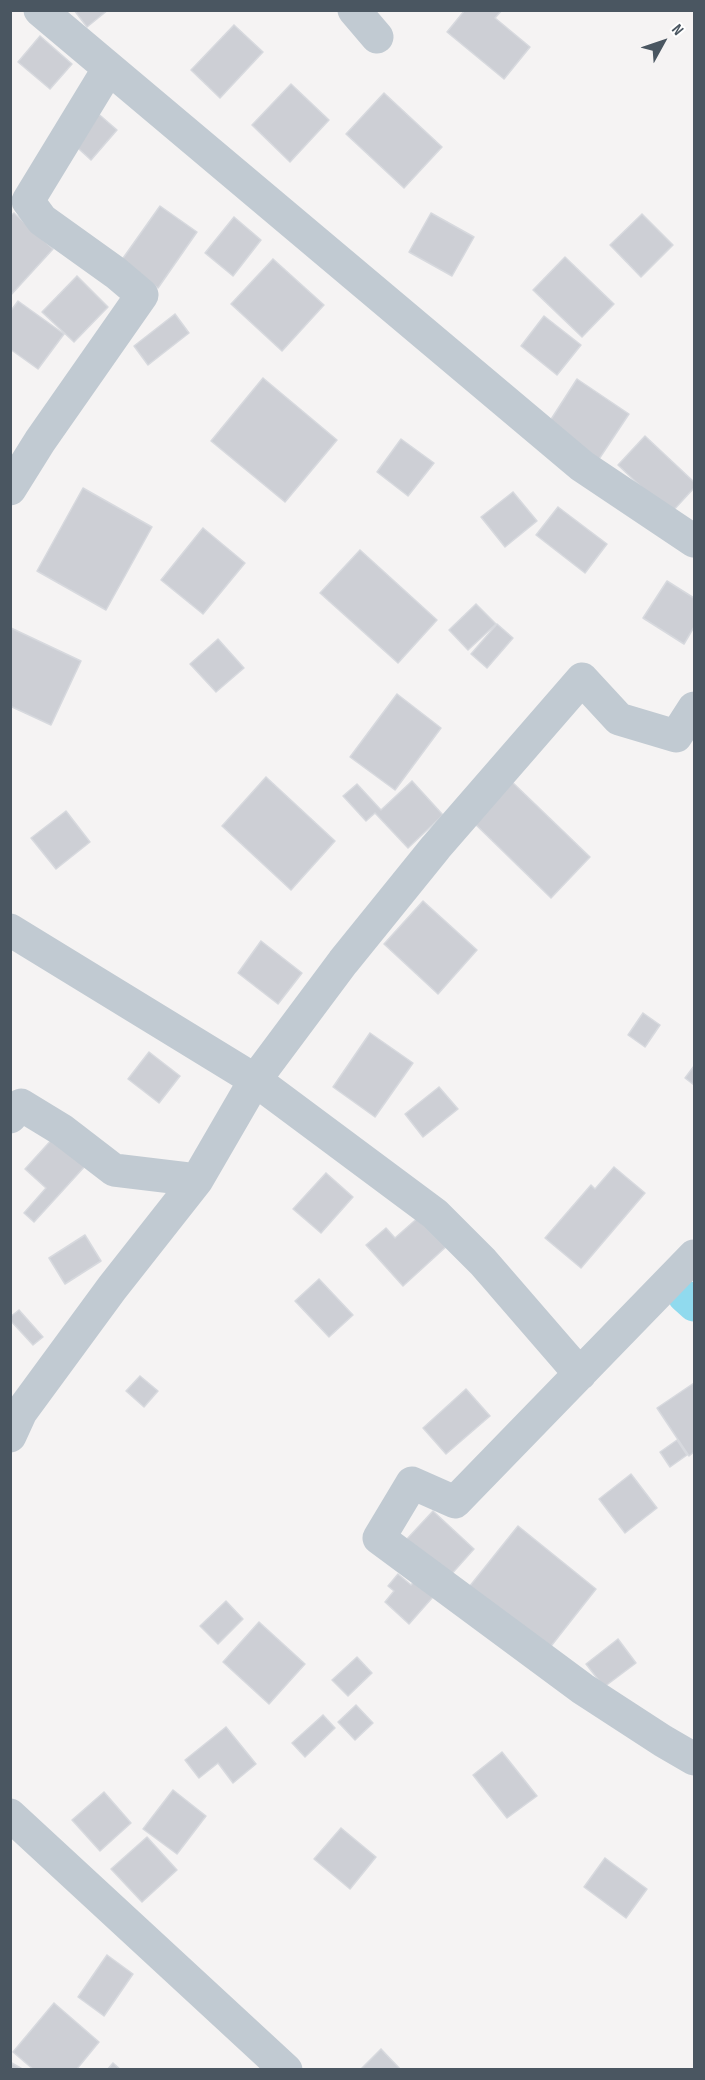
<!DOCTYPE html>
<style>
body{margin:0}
#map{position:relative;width:705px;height:2080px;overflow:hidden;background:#f5f3f3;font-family:"Sofia Sans Condensed",sans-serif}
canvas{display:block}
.frame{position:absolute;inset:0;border:12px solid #4a5661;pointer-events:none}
.north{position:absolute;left:633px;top:12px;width:60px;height:60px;-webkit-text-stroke:4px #fff;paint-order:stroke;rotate:50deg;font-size:16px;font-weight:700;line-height:24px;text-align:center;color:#4a5661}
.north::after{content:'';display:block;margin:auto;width:21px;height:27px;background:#4a5661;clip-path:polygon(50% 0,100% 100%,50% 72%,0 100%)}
</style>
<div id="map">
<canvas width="705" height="2080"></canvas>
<div class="frame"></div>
<div class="north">N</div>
</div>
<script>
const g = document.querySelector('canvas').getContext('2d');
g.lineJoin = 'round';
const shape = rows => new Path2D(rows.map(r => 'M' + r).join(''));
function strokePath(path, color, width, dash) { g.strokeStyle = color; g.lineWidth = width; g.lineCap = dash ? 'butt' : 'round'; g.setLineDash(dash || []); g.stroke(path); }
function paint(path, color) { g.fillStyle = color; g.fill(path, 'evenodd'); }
strokePath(shape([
 [684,1296,694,1305]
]), '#90daee', 33);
const building = shape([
 [74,10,108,10,87,27,74,10],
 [465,10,502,10,495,18,530,47,504,79,447,32,465,10],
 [234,25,263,52,220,98,191,70,234,25],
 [40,36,72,64,50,89,18,62,40,36],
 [291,84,329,120,290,162,252,125,291,84],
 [384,93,442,147,404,188,346,134,384,93],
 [95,111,117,130,91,160,69,140,95,111],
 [160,206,197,232,158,288,121,261,160,206],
 [14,213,53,249,10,296,10,216,14,213],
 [431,213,474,237,452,276,409,252,431,213],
 [642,214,673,245,641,277,610,245,642,214],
 [234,217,261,240,233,276,205,253,234,217],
 [565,257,614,304,582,337,533,290,565,257],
 [273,259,324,305,282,351,231,304,273,259],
 [77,276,108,307,74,342,42,312,77,276],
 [18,301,64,334,38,369,10,349,10,312,18,301],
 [175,314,189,333,148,365,134,346,175,314],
 [544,316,581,345,557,375,521,346,544,316],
 [263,378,337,440,285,502,211,441,263,378],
 [577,379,629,414,599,459,548,424,577,379],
 [645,436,694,482,694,488,670,514,618,465,645,436],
 [401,439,434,463,408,496,377,472,401,439],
 [83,488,152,527,106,610,37,571,83,488],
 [513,492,537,521,505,547,481,517,513,492],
 [558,507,607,544,585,573,536,535,558,507],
 [203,528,245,563,203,614,161,580,203,528],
 [360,550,437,620,398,663,320,593,360,550],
 [667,581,694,598,694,627,684,644,643,618,667,581],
 [476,604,496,624,468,650,449,630,476,604],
 [497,624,513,638,487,668,471,654,497,624],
 [11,628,81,661,51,725,10,706,11,628],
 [218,639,244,668,216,692,190,664,218,639],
 [397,694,441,728,395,790,350,757,397,694],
 [266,777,335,841,291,890,222,826,266,777],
 [509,779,590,857,551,898,470,819,509,779],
 [412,781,443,815,408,848,375,813,366,821,343,796,357,784,381,810,412,781],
 [66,811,90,842,56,869,31,838,66,811],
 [423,901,477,950,438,994,384,944,423,901],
 [261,941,302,973,278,1004,238,973,261,941],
 [643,1013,660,1025,645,1047,628,1035,643,1013],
 [370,1033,413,1063,375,1117,333,1087,370,1033],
 [149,1052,180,1076,159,1103,128,1079,149,1052],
 [694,1066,694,1085,685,1078,694,1066],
 [439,1087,458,1109,423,1137,405,1114,439,1087],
 [55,1136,86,1165,34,1222,24,1213,46,1188,25,1169,55,1136],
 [614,1167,645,1193,581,1268,545,1238,591,1185,595,1189,614,1167],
 [326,1173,353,1197,321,1233,293,1209,326,1173],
 [421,1215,448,1245,403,1286,366,1245,386,1228,395,1238,421,1215],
 [85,1235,101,1261,65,1284,49,1258,85,1235],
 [319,1279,353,1315,329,1337,295,1301,319,1279],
 [19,1310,43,1337,33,1345,10,1320,10,1317,19,1310],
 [140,1376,158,1391,144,1407,126,1391,140,1376],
 [694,1383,694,1452,689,1456,657,1408,694,1383],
 [466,1389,490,1416,446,1454,423,1428,466,1389],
 [677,1440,687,1455,670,1467,660,1452,677,1440],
 [631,1474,657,1508,625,1533,599,1499,631,1474],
 [433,1511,474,1549,448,1578,406,1540,433,1511],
 [518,1526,596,1589,544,1655,465,1592,518,1526],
 [421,1573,440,1589,409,1624,385,1602,394,1591,388,1586,398,1574,411,1585,421,1573],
 [226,1601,243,1619,218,1644,200,1626,226,1601],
 [259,1622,305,1664,269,1704,223,1662,259,1622],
 [618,1639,636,1663,604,1687,586,1664,618,1639],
 [357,1657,372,1673,348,1696,332,1680,357,1657],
 [356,1705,373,1723,355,1740,338,1722,356,1705],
 [323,1715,335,1728,305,1757,292,1743,323,1715],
 [226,1727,256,1764,233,1783,218,1763,199,1778,185,1760,226,1727],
 [502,1752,537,1796,507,1818,473,1775,502,1752],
 [173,1790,206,1816,177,1854,143,1829,173,1790],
 [104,1792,131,1823,100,1851,72,1820,104,1792],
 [341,1828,376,1857,350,1889,314,1859,341,1828],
 [147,1837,177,1870,142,1902,111,1869,147,1837],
 [605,1858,647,1889,626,1918,584,1887,605,1858],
 [107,1955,133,1974,104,2016,78,1997,107,1955],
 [54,2003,99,2042,76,2070,34,2070,13,2052,54,2003],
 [381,2049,401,2070,360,2070,381,2049],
 [10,2062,24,2070,10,2070,10,2062],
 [113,2063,121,2070,107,2070,113,2063]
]);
paint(building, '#cdcfd5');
strokePath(building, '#d7d9de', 1.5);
strokePath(shape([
 [40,10,582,466,694,541],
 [354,10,377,37],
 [10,489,40,441,142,295,116,273,42,220,28,201,109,68],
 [10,930,255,1080,435,1214,483,1262,580,1374],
 [10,1117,21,1105,62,1130,114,1170,197,1180],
 [694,1256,455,1502,412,1483,379,1538,583,1689,663,1741,694,1759],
 [10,1436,21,1412,112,1288,197,1180,255,1080,343,962,436,847,582,679,619,719,676,736,694,708],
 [10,1815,286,2070]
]), '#c1cad2', 33);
</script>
